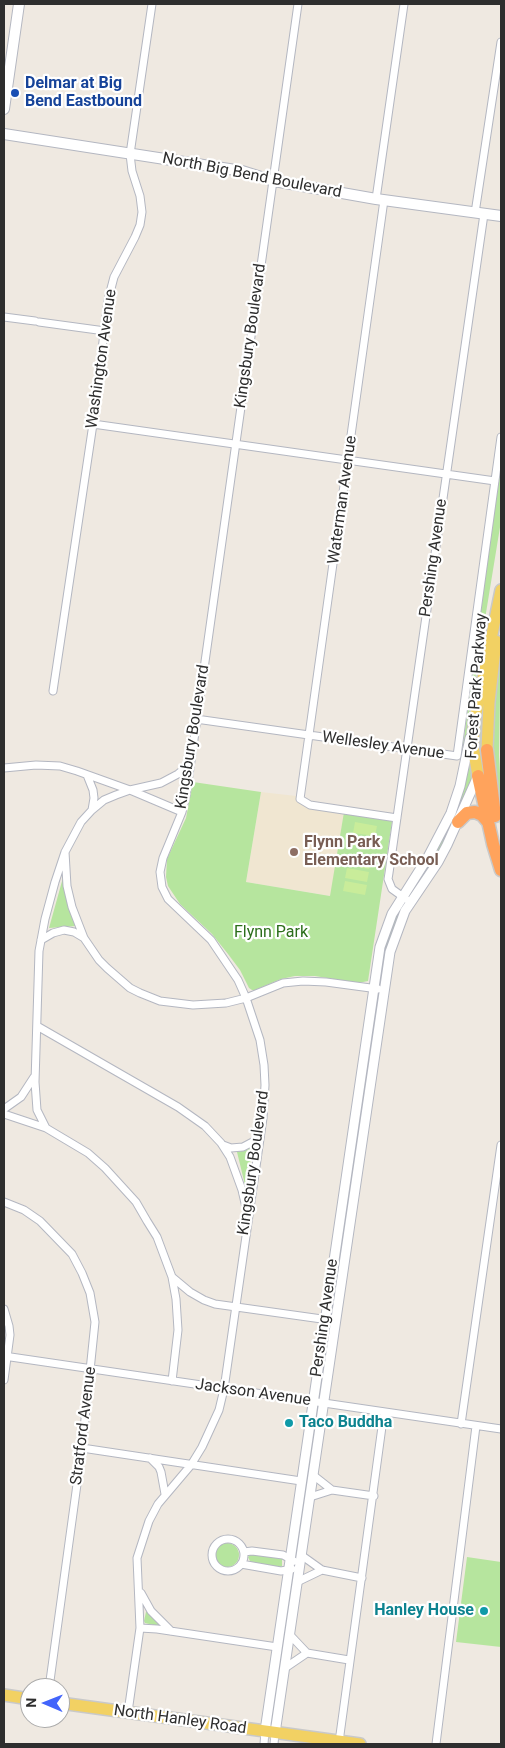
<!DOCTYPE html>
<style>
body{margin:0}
#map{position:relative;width:505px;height:1748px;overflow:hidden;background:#efe9e1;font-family:Roboto,sans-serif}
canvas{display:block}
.frame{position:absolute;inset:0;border:5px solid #2e2e2e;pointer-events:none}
.north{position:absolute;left:20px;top:1678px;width:50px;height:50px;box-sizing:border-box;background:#fff;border:1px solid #ababab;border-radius:50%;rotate:271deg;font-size:14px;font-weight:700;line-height:20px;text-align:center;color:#2e2e2e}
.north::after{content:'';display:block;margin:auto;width:18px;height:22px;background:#4264fb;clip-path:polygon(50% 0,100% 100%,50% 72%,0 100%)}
</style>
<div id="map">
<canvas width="505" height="1748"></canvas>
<div class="frame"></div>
<div class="north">N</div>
</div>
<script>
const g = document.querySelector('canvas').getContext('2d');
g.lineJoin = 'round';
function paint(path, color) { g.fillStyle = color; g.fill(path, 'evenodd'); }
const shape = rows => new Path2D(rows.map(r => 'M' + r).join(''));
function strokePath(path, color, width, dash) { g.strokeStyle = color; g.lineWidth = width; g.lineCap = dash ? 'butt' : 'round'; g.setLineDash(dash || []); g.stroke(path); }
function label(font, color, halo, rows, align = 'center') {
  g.font = font + ' Roboto,sans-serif'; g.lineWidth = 4.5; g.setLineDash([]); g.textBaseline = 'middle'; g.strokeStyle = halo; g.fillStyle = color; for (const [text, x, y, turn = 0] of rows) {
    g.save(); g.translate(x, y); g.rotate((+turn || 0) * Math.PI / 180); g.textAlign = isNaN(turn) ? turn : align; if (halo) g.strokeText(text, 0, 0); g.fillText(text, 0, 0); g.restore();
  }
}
paint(shape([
 [261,792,296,796,298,802,304,806,344,812,331,896,246,882]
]), '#f0e6d1');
paint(shape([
 [499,476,501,476,501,521,462,760,461,760],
 [501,637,499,755,501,791,501,830,496,803,492,733],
 [490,652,483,749,479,763,476,745],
 [469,763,473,778,438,855,413,891,409,894,434,853],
 [193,782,261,792,246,882,330,896,344,812,391,819,392,822,368,981,358,983,315,976,295,976,281,979,255,990,252,990,249,988,240,970,228,954,212,934,180,904,168,886,166,877,167,859,186,818],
 [64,874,76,926,49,928],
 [402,905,391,934,382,981,379,982,380,962,390,926],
 [376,996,379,998,344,1249,339,1248],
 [253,1146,246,1189,237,1152,247,1150],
 [330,1327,331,1328,323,1392,319,1392,328,1328],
 [316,1412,318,1412,295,1558,304,1489],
 '215 1555a12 12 0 1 1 24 0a12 12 0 1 1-24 0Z',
 [252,1553,282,1557,282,1566,280,1568,251,1563,248,1557],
 [467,1557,501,1562,501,1647,456,1642],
 [295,1573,280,1673,282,1639,292,1574],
 [146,1612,149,1612,166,1628,145,1623,144,1621]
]), '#b6e59e');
paint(shape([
 [355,822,377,826,375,836,353,833],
 [352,835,375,839,373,849,351,845],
 [349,855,371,859,369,869,347,865],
 [347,868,369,872,367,882,345,878],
 [345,881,367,885,365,895,343,891]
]), '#c9ec9a');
const minor = shape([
 [376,199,404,4],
 [384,200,300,799,310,805,397,818],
 [475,213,501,42],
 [4,317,35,321],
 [39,322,105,331],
 [93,424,495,481],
 [53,691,93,424,108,300,114,277,135,237,140,225,142,212,140,196,132,171,130,154,152,4],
 [196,719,457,756,501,437],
 [4,768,36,765,60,766,77,771,130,790,182,812],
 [92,810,104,800,116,795,130,790,161,783,178,774,190,764],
 [65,852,67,886,72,907,84,938,99,960,107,968,130,988,140,993,160,1001,193,1005,226,1003,246,998,283,983,303,981,326,982,378,989],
 [406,899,392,889,388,879,389,873,484,214],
 [41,940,53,933,64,930,74,932,84,938],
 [37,1026,178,1107,205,1126,221,1143,230,1157,242,1190,247,1212],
 [4,1109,21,1097,34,1077],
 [4,1114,46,1128,88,1153,105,1168,136,1202,147,1221,157,1237,172,1277,190,1292,204,1300,215,1304,336,1321],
 [46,1128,37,1110,35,1082,39,951,45,919,55,882,65,852,81,822,92,810,94,798,93,790,87,775],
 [223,1145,231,1148,243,1147,260,1138],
 [4,1202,24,1210,40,1221,72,1254,82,1273,90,1293,95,1322,82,1448,49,1688],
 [172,1277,176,1299,178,1330,172,1381],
 [4,1309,9,1326,10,1335,4,1380],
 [4,1356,501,1429],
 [461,1424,501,1145],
 [82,1448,301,1481],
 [150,1458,159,1467,161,1472,165,1494],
 [313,1475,332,1490],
 [310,1497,332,1490,374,1496],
 '212 1555a16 16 0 1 1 32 0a16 16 0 1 1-32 0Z',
 [244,1552,252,1551,283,1555,294,1561],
 [301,1555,322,1570,362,1578],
 [241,1564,281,1571,292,1569],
 [297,1582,322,1570],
 [141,1593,151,1611,171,1631],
 [140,1628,157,1629,277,1647],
 [290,1635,307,1653,349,1660],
 [285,1668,307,1653],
 [128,1712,140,1628,137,1558,149,1521,158,1504,191,1465,202,1447,219,1410,224,1389,263,1118,265,1085,264,1065,260,1040,246,998,238,980,211,940,168,899,162,887,160,872,163,858,182,812,186,796,298,4],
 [339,1742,384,1412],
 [264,1744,265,1731],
 [274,1744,275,1733],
 [436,1744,476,1426]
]);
const tertiary = shape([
 [265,1731,380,947,392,914,428,857,451,813,460,786,470,738],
 [275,1733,390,952,405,911,438,862,447,845,478,776]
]);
const secondary = shape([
 [4,109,19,4],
 [4,134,242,171,274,181,376,199,501,216]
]);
const primary = shape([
 [487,750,489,702,496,641],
 [478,776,473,746,474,723,501,590],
 [4,1695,30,1699],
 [60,1703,360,1744]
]);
const motorway = shape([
 [487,750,495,816],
 [478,776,493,844,501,870],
 [458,822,467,813,475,812,482,815,488,822]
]);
strokePath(minor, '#b4b7c1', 9);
strokePath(tertiary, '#b4b7c1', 11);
strokePath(secondary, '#b4b7c1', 12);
strokePath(primary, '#c9c9c9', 14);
strokePath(motorway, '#c9c9c9', 15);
strokePath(minor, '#fff', 7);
strokePath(tertiary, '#fff', 9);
strokePath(secondary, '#fff', 10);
strokePath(primary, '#f2d163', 11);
strokePath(motorway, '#ffa35c', 12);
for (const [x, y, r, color] of [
 [15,93,5,"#1a4fb4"],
 [294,852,5,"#8d6e63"],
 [289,1423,5,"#0f9aa8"],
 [484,1611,5,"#0f9aa8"]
]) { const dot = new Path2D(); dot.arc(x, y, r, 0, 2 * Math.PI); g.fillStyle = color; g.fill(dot); strokePath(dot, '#fff', 2); }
label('bold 16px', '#164399', '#fff', [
 ["Delmar at Big",25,84],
 ["Bend Eastbound",25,102]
], 'left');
label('16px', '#2e2e2e', '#fff', [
 ["North Big Bend Boulevard",252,176,11],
 ["Kingsbury Boulevard",251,336,-82],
 ["Washington Avenue",102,359,-82],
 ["Waterman Avenue",343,500,-82],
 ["Pershing Avenue",434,558,-82],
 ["Forest Park Parkway",477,686,-86],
 ["Kingsbury Boulevard",193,737,-81],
 ["Wellesley Avenue",383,746,8],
 ["Kingsbury Boulevard",254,1163,-82],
 ["Pershing Avenue",325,1318,-82],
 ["Jackson Avenue",253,1393,8],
 ["Stratford Avenue",84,1426,-83],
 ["North Hanley Road",180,1720,8]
]);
label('bold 16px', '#785e54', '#fff', [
 ["Flynn Park",304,843],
 ["Elementary School",304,861]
], 'left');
label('16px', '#2c6e1b', '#fff', [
 ["Flynn Park",271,933]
]);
label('bold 16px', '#0d838f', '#fff', [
 ["Taco Buddha",299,1423],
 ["Hanley House",474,1611,"right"]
], 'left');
</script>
